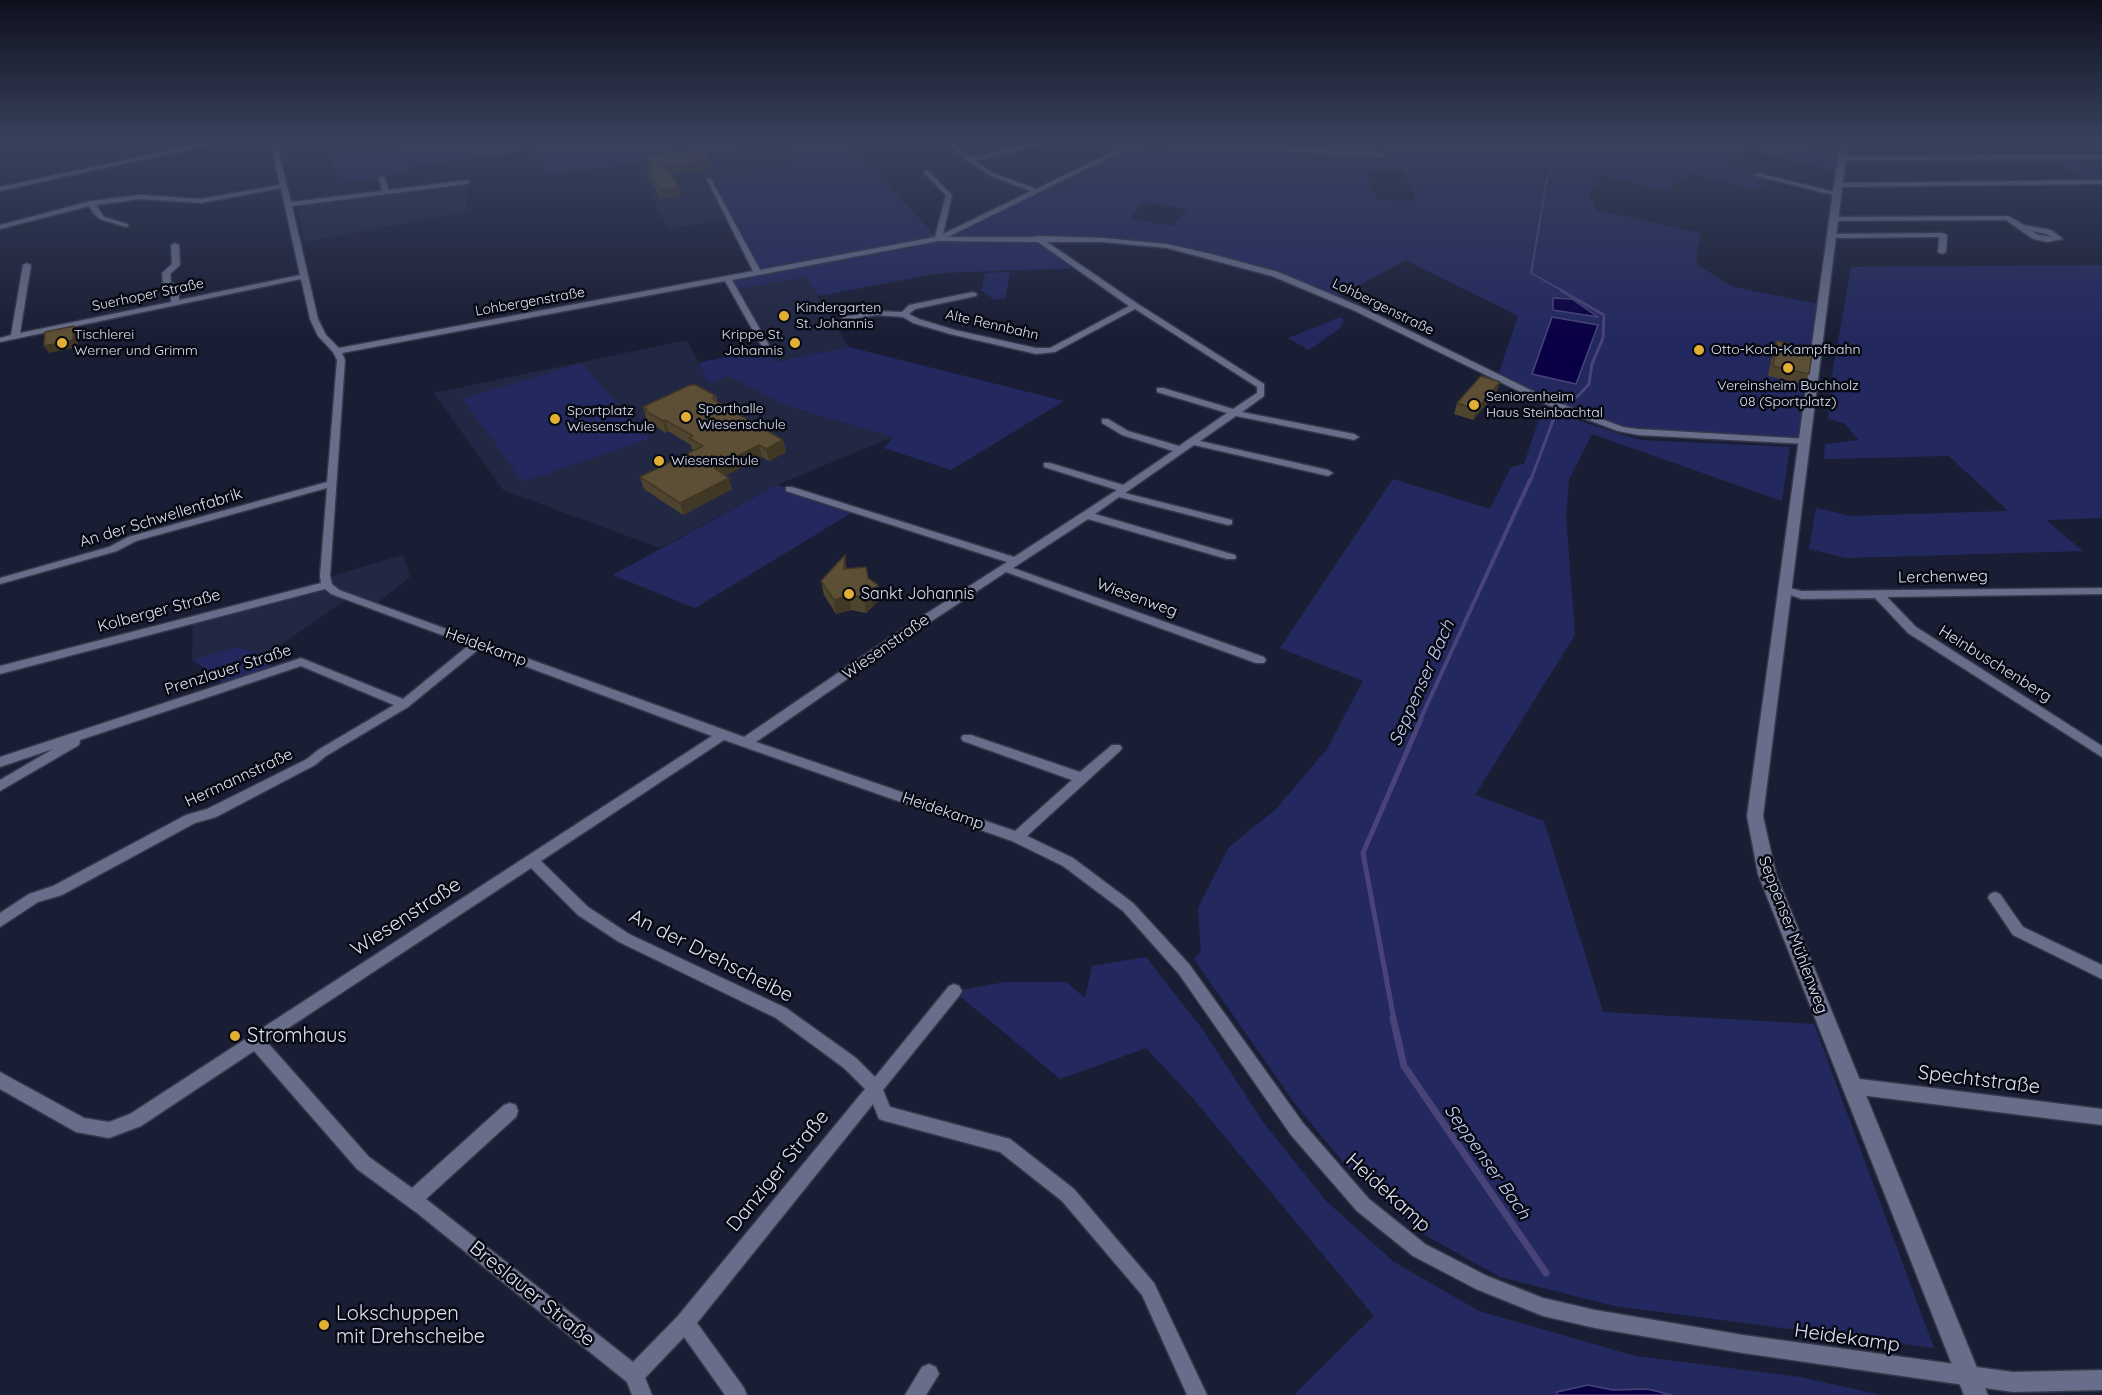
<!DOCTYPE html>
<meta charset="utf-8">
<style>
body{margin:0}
canvas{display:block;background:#1a1e35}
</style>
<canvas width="2102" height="1395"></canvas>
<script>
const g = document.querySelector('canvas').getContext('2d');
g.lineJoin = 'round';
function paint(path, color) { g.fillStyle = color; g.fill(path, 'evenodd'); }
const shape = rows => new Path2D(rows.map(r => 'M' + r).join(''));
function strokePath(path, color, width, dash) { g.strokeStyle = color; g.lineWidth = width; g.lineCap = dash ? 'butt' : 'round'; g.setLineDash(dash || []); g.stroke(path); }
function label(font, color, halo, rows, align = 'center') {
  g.font = font + ' Quicksand,sans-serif'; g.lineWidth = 5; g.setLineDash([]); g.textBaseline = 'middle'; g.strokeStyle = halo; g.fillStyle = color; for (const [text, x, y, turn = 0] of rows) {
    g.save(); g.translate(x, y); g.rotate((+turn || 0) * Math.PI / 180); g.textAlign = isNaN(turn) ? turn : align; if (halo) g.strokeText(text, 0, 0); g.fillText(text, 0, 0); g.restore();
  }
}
paint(shape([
 [782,147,793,167,708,179,730,219,668,229,634,164],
 [467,184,466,212,305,242,298,208,312,203],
 [806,277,849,347,775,362,735,290],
 [687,340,709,384,728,376,787,406,893,437,777,485,660,548,503,490,434,393],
 [403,555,410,577,373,606,350,597,266,655,236,647,192,660,193,620,326,585,325,578]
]), '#222743');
paint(shape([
 [423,141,847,141,938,239,1140,141,1231,143,1233,141,1794,141,1843,151,1840,172,1748,150,1731,166,1775,177,1757,191,1690,174,1664,192,1604,175,1589,193,1596,210,1700,233,1696,264,1733,287,1823,305,1806,441,1621,429,1497,378,1518,316,1406,260,1335,298,1275,274,1215,257,1133,242,1039,238,1078,268,940,273,818,296,806,277,735,290,728,279,758,274,708,179,793,167,782,147,547,174,531,151,453,160,407,168,408,172,338,184,329,151],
 [1365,170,1403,170,1416,201,1377,200],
 [1143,202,1187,209,1173,226,1129,219],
 [2046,157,2073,157,2102,173,2102,182,2092,182],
 [2102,265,2102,518,2046,520,2083,551,1846,558,1809,549,1816,508,1850,516,2008,511,1949,456,1824,459,1825,444,1859,440,1844,423,1828,419,1832,375,1851,267],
 [1010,272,1005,299,995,300,982,291,985,273],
 [1340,317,1344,320,1340,328,1309,350,1288,338],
 [849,347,1064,401,951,470,884,448,893,437,787,406,728,376,709,384,698,363,767,348,775,362],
 [581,363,649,439,523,482,463,399],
 [1547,407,1588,424,1640,440,1790,447,1782,501,1592,434,1569,479,1566,517,1575,635,1475,795,1544,821,1603,1012,1814,1024,1934,1348,1615,1306,1500,1277,1418,1231,1350,1170,1296,1105,1194,959,1201,951,1198,908,1229,847,1276,809,1327,749,1363,681,1280,648,1393,479,1490,509,1511,467,1524,464,1538,422],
 [777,485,856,510,695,608,613,575],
 [236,647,266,655,273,672,223,688,220,678,192,660],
 [1146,957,1203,1030,1263,1122,1326,1201,1394,1262,1479,1311,1635,1356,1800,1377,1881,1395,1672,1395,1647,1389,1613,1390,1588,1385,1557,1392,1557,1395,1294,1395,1374,1316,1191,1096,1146,1048,1060,1079,954,991,1006,982,1066,982,1085,998,1092,966]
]), '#23295f');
const water = shape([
 [1553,298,1572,299,1598,317,1553,310,1553,298],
 [1552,317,1598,325,1576,384,1532,374,1552,317],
 [1588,1385,1613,1390,1647,1389,1672,1395,1557,1395,1557,1392,1588,1385]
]);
paint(water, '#0a0045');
strokePath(water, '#494378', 1.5);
strokePath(shape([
 [1565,292,1531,273,1547,179,1573,144,1581,141]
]), '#494378', 2);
strokePath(shape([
 [1530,482,1554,418,1564,405,1578,396,1589,384,1592,364,1603,338,1604,315,1562,291]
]), '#494378', 3);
strokePath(shape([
 [1420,720,1530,480]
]), '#494378', 4);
strokePath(shape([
 [1394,1020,1363,853,1421,719]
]), '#494378', 5);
strokePath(shape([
 [1393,1018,1404,1066,1546,1273]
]), '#494378', 7);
const minor = shape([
 [270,141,276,141,291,202,382,191,379,178,382,176,385,178,389,190,467,180,470,182,467,184,292,206,318,319,326,335,339,348,753,271,706,178,711,179,760,270,935,237,946,195,924,173,924,171,928,171,952,195,943,234,1031,191,991,176,968,161,945,141,952,141,971,158,1044,141,1055,141,975,161,995,174,1036,189,1135,141,1143,141,948,237,1034,237,1037,236,1103,238,1167,244,1215,255,1278,272,1359,306,1551,400,1623,427,1638,429,1809,439,1809,443,1806,444,1638,435,1618,431,1545,404,1353,310,1272,276,1167,248,1103,242,1047,242,1138,304,1264,384,1264,396,1242,412,1354,434,1359,437,1354,440,1236,416,1200,441,1328,470,1333,473,1328,476,1194,445,1125,493,1232,520,1232,524,1228,525,1119,497,1095,514,1235,555,1236,557,1235,559,1227,559,1088,519,1013,568,1264,657,1266,660,1264,663,1256,663,1006,572,915,632,756,742,1015,831,1072,780,963,741,961,738,963,735,971,735,1080,772,1112,745,1120,745,1122,748,1120,751,1027,836,1073,858,1133,903,1189,964,1303,1123,1369,1199,1425,1244,1487,1276,1543,1298,1595,1310,1743,1335,2013,1372,2102,1370,2102,1390,2013,1392,1743,1353,1595,1328,1543,1316,1476,1289,1413,1256,1357,1211,1291,1135,1179,974,1123,911,1063,866,1012,841,724,740,541,861,588,907,629,934,786,1008,856,1058,875,1077,949,986,954,984,959,986,962,991,959,996,883,1090,890,1107,1010,1139,1074,1189,1154,1283,1207,1395,1187,1395,1142,1295,1062,1201,1000,1152,885,1121,879,1119,873,1104,697,1323,744,1388,747,1395,725,1395,684,1337,645,1378,652,1395,632,1395,627,1382,417,1213,357,1169,254,1051,141,1126,109,1138,76,1132,0,1089,0,1072,84,1118,109,1122,130,1114,712,736,479,649,408,707,326,756,315,765,216,817,195,823,62,895,38,902,0,927,0,913,29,894,53,886,186,815,207,809,307,759,318,750,394,705,301,666,80,740,79,745,0,791,0,780,53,749,0,767,0,757,301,658,403,699,469,645,331,594,325,589,0,674,0,666,321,583,320,576,327,488,136,541,117,551,0,584,0,578,109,547,128,537,327,482,337,360,333,352,318,336,310,319,301,279,0,342,0,338,11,335,23,265,27,263,31,265,20,333,171,302,171,289,163,283,162,273,172,264,171,245,175,243,179,245,180,265,170,274,171,282,179,288,179,300,300,275,281,188,201,203,141,199,96,205,104,217,128,224,128,226,126,227,100,219,94,214,89,206,0,229,0,225,91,201,141,195,201,199,280,185,270,141],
 [938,241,1038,242,1129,306,1050,348,1036,348,955,330,919,319,909,314,915,309,976,296,977,294,973,292,909,305,902,312,877,311,842,317,842,321,877,315,903,317,913,323,950,334,1036,354,1055,352,1135,309,1257,387,1257,393,1233,409,1163,388,1157,388,1157,392,1227,413,1179,446,1128,431,1108,419,1102,419,1102,423,1122,435,1173,451,1123,485,1050,463,1044,463,1044,467,1117,490,1014,557,792,487,786,487,786,491,1007,562,907,626,744,737,339,590,332,584,330,576,345,360,342,353,725,281,765,352,769,355,773,352,732,280,938,241],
 [531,868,578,915,619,942,776,1018,844,1068,865,1089,678,1316,633,1362,426,1199,516,1117,518,1111,516,1105,510,1103,504,1105,412,1188,369,1157,267,1042,531,868],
 [1149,141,1181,141,1382,153,1385,155,1382,157,1152,143,1149,141],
 [2102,155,2102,159,1842,160,1839,158,1842,156,2102,155],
 [1758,173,1839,193,1840,194,1837,196,1756,176,1755,175,1758,173],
 [2102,180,2102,184,1839,187,1836,185,1839,183,2102,180],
 [2008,216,2024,225,2051,230,2063,239,2047,242,2033,239,2006,220,1834,221,1831,219,1834,217,2008,216],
 [2032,231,2046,234,2052,237,2039,235,2032,231],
 [1943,233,1947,235,1946,252,1942,254,1938,252,1939,237,1832,238,1828,236,1832,234,1943,233],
 [1785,587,1802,591,2102,588,2102,594,1887,597,1916,627,2102,746,2102,757,1908,633,1875,598,1802,599,1781,592,1780,590,1781,588,1785,587],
 [1995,892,2000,894,2023,927,2102,965,2102,979,2013,935,1988,898,1990,894,1995,892],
 [1852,1078,2102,1109,2102,1125,1852,1094,1846,1091,1844,1086,1846,1081,1852,1078],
 [929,1364,936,1367,939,1374,926,1395,905,1395,922,1367,929,1364]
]);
const tertiary = shape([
 [1840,141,1848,141,1763,816,1776,874,1988,1395,1964,1395,1758,874,1747,816,1840,141]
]);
const secondary = shape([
 [213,141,227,141,0,191,0,187,213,141]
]);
strokePath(minor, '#35384b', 3);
strokePath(tertiary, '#35384b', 3);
strokePath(secondary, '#35384b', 3);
paint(minor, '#686e89');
paint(tertiary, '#686e89');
paint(secondary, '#686e89');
paint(shape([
 [707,149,710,169,671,174,681,196,661,199,649,179,647,170,650,170,646,156],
 [1777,341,1809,374,1804,384,1768,376,1773,351],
 [1497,392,1473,420,1454,414,1457,403],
 [716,396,717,402,722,405,783,440,786,452,769,461,762,457,726,475,732,489,683,515,644,489,640,477,694,451,692,449,691,445,668,431,666,433,647,421,643,407],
 [847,569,868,578,878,585,880,599,866,613,851,610,836,614,824,595,821,581]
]), '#4f442e');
paint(shape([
 [707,149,710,169,668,174,666,166],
 [679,187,681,196,661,199,659,190],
 [74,326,78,333,78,347,49,353,44,346],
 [1500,382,1497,392,1473,420,1476,410],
 [665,420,668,431,666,433,663,421],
 [783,440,786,452,769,461,766,449],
 [759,445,762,457,717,480,714,468],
 [729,478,732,489,683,515,680,503],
 [845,555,847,570,844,569],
 [878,585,880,599,866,613,864,598],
 [849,595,851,610,836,614,834,600]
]), '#403725');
const building = shape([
 [707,149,708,161,666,166,679,187,659,190,647,170,651,169,646,156,707,149],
 [74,326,73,340,44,346,45,332,74,326],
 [1777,341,1813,349,1809,374,1773,366,1777,341],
 [1481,376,1500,382,1476,410,1457,403,1481,376],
 [690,385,696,385,716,396,712,398,722,405,783,440,766,449,759,445,714,468,729,478,680,503,640,477,703,446,689,438,693,436,665,420,663,421,644,410,647,409,643,407,690,385],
 [845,555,844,569,866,567,868,578,878,585,864,598,849,595,834,600,821,581,845,555]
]);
paint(building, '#5c4f35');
strokePath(building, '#403725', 1.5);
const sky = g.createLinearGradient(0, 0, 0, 336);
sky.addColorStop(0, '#0e101d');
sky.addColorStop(0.42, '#38415c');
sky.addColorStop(1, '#38415c00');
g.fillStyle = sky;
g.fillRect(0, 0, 2102, 336);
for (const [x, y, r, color] of [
 [784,316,6,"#e1af34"],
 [62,343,6,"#e1af34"],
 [795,343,6,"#e1af34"],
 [1699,350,6,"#e1af34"],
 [1788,368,6,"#e1af34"],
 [1474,405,6,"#e1af34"],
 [686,417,6,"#e1af34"],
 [555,419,6,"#e1af34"],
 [659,461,6,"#e1af34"],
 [849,594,6,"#e1af34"],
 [235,1036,6,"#e1af34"],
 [324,1325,6,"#e1af34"]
]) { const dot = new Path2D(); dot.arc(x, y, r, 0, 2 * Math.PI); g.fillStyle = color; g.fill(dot); strokePath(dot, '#070913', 2); }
label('14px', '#dce0f0', '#070913', [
 ["Suerhoper Straße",148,295,-12],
 ["Lohbergenstraße",530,302,-10],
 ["Lohbergenstraße",1383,307,26],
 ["Alte Rennbahn",992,325,13]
]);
label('14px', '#dce0f0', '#070913', [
 ["Kindergarten",796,308],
 ["St. Johannis",796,324],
 ["Tischlerei",74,335],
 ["Werner und Grimm",74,351],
 ["Krippe St.",783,335,"right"],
 ["Johannis",783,351,"right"],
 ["Otto-Koch-Kampfbahn",1711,350],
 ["Vereinsheim Buchholz",1788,386,"center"],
 ["08 (Sportplatz)",1788,402,"center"],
 ["Seniorenheim",1486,397],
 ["Haus Steinbachtal",1486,413],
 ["Sporthalle",698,409],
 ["Wiesenschule",698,425],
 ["Sportplatz",567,411],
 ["Wiesenschule",567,427],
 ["Wiesenschule",671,461]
], 'left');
label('16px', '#dce0f0', '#070913', [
 ["An der Schwellenfabrik",161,518,-17],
 ["Lerchenweg",1943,577,-1],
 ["Wiesenweg",1137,598,20],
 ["Kolberger Straße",159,611,-15],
 ["Heidekamp",486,647,20],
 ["Wiesenstraße",886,647,-35],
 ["Heinbuschenberg",1995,664,32],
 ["Prenzlauer Straße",228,670,-18],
 ["Hermannstraße",239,778,-25],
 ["Heidekamp",943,811,19],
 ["Seppenser Mühlenweg",1793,935,69]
]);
label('16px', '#dce0f0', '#070913', [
 ["Sankt Johannis",861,594]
], 'left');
label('italic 18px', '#c4cef8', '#070913', [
 ["Seppenser Bach",1422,683,-66],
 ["Seppenser Bach",1487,1162,55]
]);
label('20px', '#dce0f0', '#070913', [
 ["Wiesenstraße",406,917,-33],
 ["An der Drehscheibe",711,956,27],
 ["Spechtstraße",1979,1080,7],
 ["Danziger Straße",778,1171,-51],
 ["Heidekamp",1388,1193,42],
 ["Breslauer Straße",532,1294,39],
 ["Heidekamp",1847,1338,8]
]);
label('20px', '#dce0f0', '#070913', [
 ["Stromhaus",247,1036],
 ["Lokschuppen",336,1314],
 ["mit Drehscheibe",336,1337]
], 'left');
</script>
